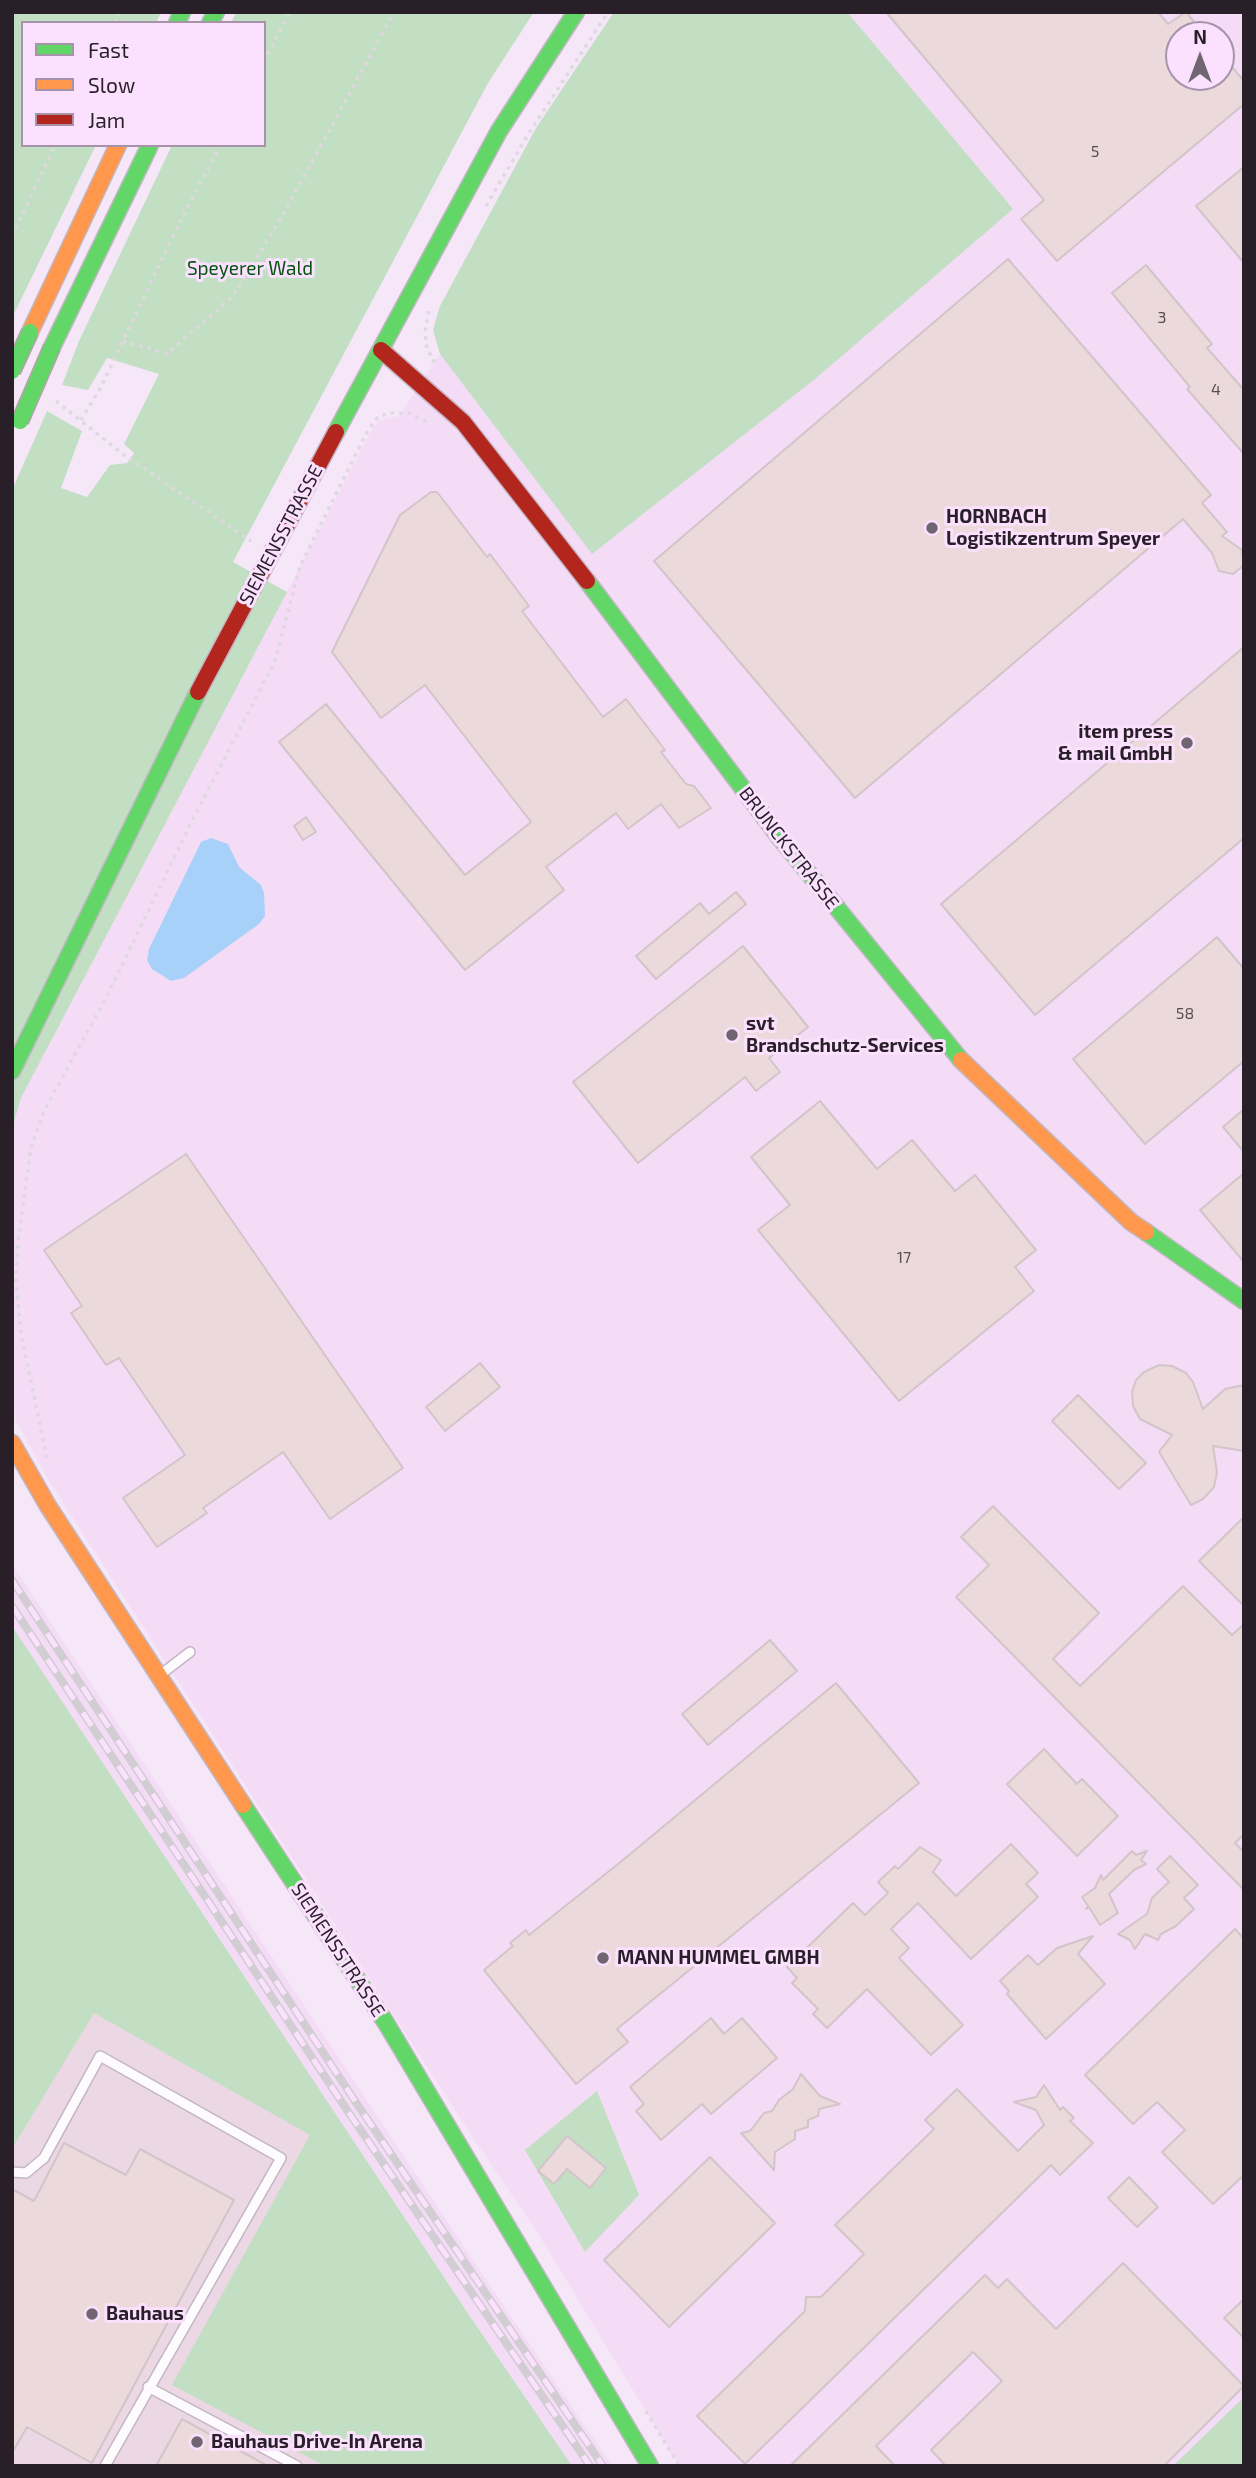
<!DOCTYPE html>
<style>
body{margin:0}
#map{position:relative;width:1256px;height:2478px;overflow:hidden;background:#f6e7f8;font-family:"Exo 2",sans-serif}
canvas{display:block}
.frame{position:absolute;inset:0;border:14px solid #281f29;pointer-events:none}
.legend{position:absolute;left:21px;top:21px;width:245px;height:126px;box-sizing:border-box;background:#fbe1fe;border:2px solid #a793a9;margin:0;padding:9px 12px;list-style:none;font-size:21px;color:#281f29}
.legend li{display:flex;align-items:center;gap:14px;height:35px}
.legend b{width:35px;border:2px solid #a793a9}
.north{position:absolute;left:1165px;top:21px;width:70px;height:70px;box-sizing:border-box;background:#fbe1fe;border:2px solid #a793a9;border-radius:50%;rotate:0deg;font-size:19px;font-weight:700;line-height:28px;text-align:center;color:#281f29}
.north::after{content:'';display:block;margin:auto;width:24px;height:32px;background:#706571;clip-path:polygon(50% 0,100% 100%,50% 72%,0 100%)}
</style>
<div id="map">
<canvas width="1256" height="2478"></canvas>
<div class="frame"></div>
<ul class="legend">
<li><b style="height:9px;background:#63d668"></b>Fast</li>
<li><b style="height:9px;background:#ff974d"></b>Slow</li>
<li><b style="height:9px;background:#b3261e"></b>Jam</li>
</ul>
<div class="north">N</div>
</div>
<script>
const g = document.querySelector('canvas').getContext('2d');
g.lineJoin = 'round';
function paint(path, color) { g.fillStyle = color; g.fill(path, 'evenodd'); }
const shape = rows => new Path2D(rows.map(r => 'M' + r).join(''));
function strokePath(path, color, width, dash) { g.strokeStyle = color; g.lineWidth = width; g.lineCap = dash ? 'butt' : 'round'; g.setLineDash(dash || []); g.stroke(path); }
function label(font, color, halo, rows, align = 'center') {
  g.font = font + ' "Exo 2",sans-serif'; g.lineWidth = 6; g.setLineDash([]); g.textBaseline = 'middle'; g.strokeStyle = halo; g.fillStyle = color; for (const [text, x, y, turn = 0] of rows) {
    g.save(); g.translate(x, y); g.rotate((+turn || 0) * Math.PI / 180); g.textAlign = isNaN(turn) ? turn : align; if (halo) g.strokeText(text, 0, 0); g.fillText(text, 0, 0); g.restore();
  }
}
paint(shape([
 [176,1874,467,2312,572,2466,12,2466,12,2143,15,2144]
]), '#ecd7e4');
paint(shape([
 [614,12,1244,12,1244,2466,679,2466,537,2232,469,2132,49,1481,16,1421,12,1407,12,1129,21,1098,373,428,380,420,399,416,440,354,433,330,440,306,536,128],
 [1179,35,1221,35,1221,77,1179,77],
 [12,1564,466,2250,612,2466,572,2466,467,2312,12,1626]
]), '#f4dcf6');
paint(shape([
 [12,12,161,12,156,23,23,23,23,145,96,145,12,318],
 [236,12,534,12,488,83,233,562,287,592,21,1098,12,1129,12,490,47,411,82,431,61,488,87,497,110,465,127,463,134,453,124,444,159,374,107,358,88,390,62,385,79,341,172,145,264,145,264,23,231,23],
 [614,12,847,12,1013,209,815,379,592,554,440,354,433,330,440,306,536,128],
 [12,1626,467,2312,572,2466,325,2466,172,2385,310,2135,94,2013,15,2144,12,2143],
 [597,2091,639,2195,585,2252,525,2150],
 [1244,2397,1244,2466,1173,2466]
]), '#c2dfc3');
paint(shape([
 [211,838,228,844,239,867,261,885,264,893,265,916,259,924,184,978,171,981,152,969,147,960,149,949,201,842]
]), '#a8d1fa');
const building = shape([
 [886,12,1158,12,1168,24,1186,12,1205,35,1179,35,1179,77,1221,77,1221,54,1244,81,1244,104,1057,261,1021,219,1044,200,886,12],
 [1244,167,1244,263,1196,206,1244,167],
 [1008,259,1211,495,1202,503,1227,532,1222,536,1242,550,1244,565,1233,574,1219,571,1212,553,1183,519,855,798,654,561,1008,259],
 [1146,265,1212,344,1207,348,1244,390,1244,454,1187,389,1190,387,1112,293,1146,265],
 [431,492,437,492,487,557,490,554,529,606,522,611,603,717,626,699,665,750,661,752,686,784,694,786,711,808,679,828,661,804,628,829,616,813,546,867,564,890,465,970,279,742,326,704,465,875,531,822,425,685,381,718,332,652,400,515,431,492],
 [1244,647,1244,838,1035,1015,941,904,1244,647],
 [306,817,316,832,303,840,294,826,306,817],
 [736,892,746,904,656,979,636,956,700,903,709,914,736,892],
 [1217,937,1244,969,1244,1061,1145,1144,1073,1059,1217,937],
 [743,946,808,1027,769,1058,780,1072,756,1091,745,1077,638,1163,573,1082,743,946],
 [820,1101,877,1169,912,1140,955,1191,975,1175,1036,1250,1015,1267,1034,1291,899,1401,758,1230,790,1205,751,1157,820,1101],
 [1244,1109,1244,1152,1223,1127,1244,1109],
 [186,1154,403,1468,330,1519,283,1452,203,1508,207,1513,157,1547,123,1498,185,1455,119,1358,106,1365,71,1313,82,1306,44,1250,186,1154],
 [1244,1173,1244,1262,1200,1210,1244,1173],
 [480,1363,500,1387,445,1431,426,1407,480,1363],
 [1159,1365,1172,1366,1186,1373,1193,1382,1203,1409,1225,1389,1244,1385,1244,1451,1213,1446,1217,1472,1214,1487,1203,1499,1191,1505,1159,1452,1172,1435,1140,1419,1133,1406,1132,1392,1136,1380,1144,1372,1159,1365],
 [1078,1395,1146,1463,1119,1489,1052,1421,1078,1395],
 [993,1506,1099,1613,1053,1659,1080,1686,1183,1586,1232,1635,1244,1624,1244,1834,1235,1843,1244,1852,1244,1890,956,1597,989,1565,961,1537,993,1506],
 [1244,1517,1244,1606,1199,1561,1244,1517],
 [770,1640,797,1671,708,1745,682,1714,770,1640],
 [836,1683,919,1783,617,2029,628,2042,576,2084,484,1970,513,1946,510,1943,526,1930,529,1935,623,1860,836,1683],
 [1044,1749,1077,1784,1082,1779,1118,1816,1077,1856,1007,1784,1044,1749],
 [1011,1844,1038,1873,1026,1884,1038,1897,971,1959,918,1903,891,1929,909,1948,899,1958,963,2025,931,2055,867,1989,827,2028,813,2014,818,2009,792,1983,797,1978,787,1967,853,1903,865,1915,888,1893,878,1882,895,1866,898,1869,920,1847,941,1860,933,1872,956,1896,1011,1844],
 [1132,1851,1136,1855,1147,1851,1141,1860,1146,1864,1134,1870,1109,1894,1118,1913,1100,1925,1089,1907,1086,1909,1088,1906,1082,1897,1095,1888,1101,1875,1103,1880,1132,1851],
 [1170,1856,1198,1885,1184,1898,1194,1909,1176,1926,1161,1934,1158,1940,1145,1934,1135,1949,1130,1940,1118,1934,1147,1914,1152,1898,1169,1882,1157,1869,1170,1856],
 [1235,1929,1244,1939,1244,2175,1213,2204,1162,2152,1185,2130,1157,2102,1133,2124,1085,2075,1235,1929],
 [1093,1936,1078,1954,1105,1984,1046,2039,1007,1994,1009,1991,1000,1981,1028,1955,1038,1965,1057,1948,1093,1936],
 [711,2018,724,2034,742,2018,777,2058,711,2114,702,2104,661,2140,636,2111,644,2104,630,2087,711,2018],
 [801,2074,820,2096,840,2104,819,2109,818,2116,808,2120,808,2127,795,2131,795,2139,775,2152,774,2170,741,2133,750,2131,764,2113,772,2111,779,2100,793,2089,801,2074],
 [1044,2085,1060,2110,1063,2107,1074,2118,1070,2121,1093,2143,1060,2175,1051,2165,745,2464,697,2416,805,2311,806,2297,821,2297,864,2254,835,2225,934,2129,925,2120,957,2089,1018,2151,1044,2125,1036,2110,1014,2102,1036,2097,1044,2085],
 [567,2136,606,2168,590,2188,567,2169,554,2184,538,2171,567,2136],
 [64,2143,126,2175,140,2149,234,2200,92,2463,27,2427,12,2453,12,2189,34,2201,64,2143],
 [710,2157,775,2223,669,2327,604,2260,710,2157],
 [1129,2177,1158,2207,1137,2227,1108,2198,1129,2177],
 [1123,2263,1244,2386,1164,2466,946,2466,931,2450,1002,2381,973,2352,876,2446,895,2466,790,2466,985,2275,998,2288,1007,2279,1056,2329,1123,2263],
 [1244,2299,1244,2338,1224,2318,1244,2299],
 [182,2419,268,2466,156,2466,182,2419]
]);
paint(building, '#ebd9dc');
strokePath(building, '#d2c5ca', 2);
const lane = shape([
 [160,1675,190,1652],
 [12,2172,26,2173,44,2158,100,2056,281,2158,105,2466],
 [148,2387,297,2466]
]);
const fast = shape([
 [177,23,182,12],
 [210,23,216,12],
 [52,347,150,145],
 [336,432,499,131,576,12],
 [587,581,780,838,961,1060],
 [12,1071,198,692],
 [1146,1232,1244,1301],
 [243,1805,386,2023,650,2466]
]);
const slow = shape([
 [30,332,118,145],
 [961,1060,1131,1222,1146,1232],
 [12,1443,48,1506,243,1805]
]);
const jam = shape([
 [381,350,463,422,587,581],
 [198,692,336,432]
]);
strokePath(lane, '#c2b7c4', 12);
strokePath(fast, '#c2b7c4', 19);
strokePath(slow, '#c2b7c4', 19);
strokePath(jam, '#c2b7c4', 19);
strokePath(shape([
 [115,23,120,12],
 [264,62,290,12],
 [486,206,529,133,608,12],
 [12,236,55,145],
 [429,311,425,332,427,349,434,360,430,366],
 [123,341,167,354,233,296,284,213,394,12],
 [56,401,124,455,251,541],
 [81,420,101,387,170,242,220,145],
 [47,1458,21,1334,16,1281,18,1241,31,1147,44,1111,108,994,191,823,275,661,300,566,366,434,377,418,388,413,409,413,427,422],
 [646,2411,679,2466]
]), '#ddd9de', 3.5, [3.5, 5]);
strokePath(lane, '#fefbfe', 9);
strokePath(fast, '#63d668', 16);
strokePath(slow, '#ff974d', 16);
strokePath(jam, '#b3261e', 16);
const rail = shape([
 [12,1580,355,2101,603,2466],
 [12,1606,347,2110,590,2466]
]);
strokePath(rail, '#d1cdd2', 8);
strokePath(rail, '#fbe1fe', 5, [16]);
const fastBridge = shape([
 [12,371,30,332],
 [20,421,52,347]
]);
strokePath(fastBridge, '#b5a1ad', 19, []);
strokePath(fastBridge, '#63d668', 16);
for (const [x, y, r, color] of [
 [932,528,7,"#706571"],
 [1187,743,7,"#706571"],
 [732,1035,7,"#706571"],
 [603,1958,7,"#706571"],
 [92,2314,7,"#706571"],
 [197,2442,7,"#706571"]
]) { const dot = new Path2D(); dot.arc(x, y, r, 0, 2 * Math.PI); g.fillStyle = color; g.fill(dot); strokePath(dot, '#fbe1fe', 2.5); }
label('16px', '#594e56', null, [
 ["5",1095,152],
 ["3",1162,318],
 ["4",1216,390],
 ["58",1185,1014],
 ["17",904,1258]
]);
label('19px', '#055511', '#fbe1fe', [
 ["Speyerer Wald",250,269]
]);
label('bold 19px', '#281f29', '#fbe1fe', [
 ["HORNBACH",946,517],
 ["Logistikzentrum Speyer",946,539],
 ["item press",1173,732,"right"],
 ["& mail GmbH",1173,754,"right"],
 ["svt",746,1024],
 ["Brandschutz-Services",746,1046],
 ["MANN HUMMEL GMBH",617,1958],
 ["Bauhaus",106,2314],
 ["Bauhaus Drive-In Arena",211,2442]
], 'left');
label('19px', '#281f29', '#fbe1fe', [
 ["SIEMENSSTRASSE",281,535,-62],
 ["BRUNCKSTRASSE",789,848,52],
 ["SIEMENSSTRASSE",338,1950,57]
]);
</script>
